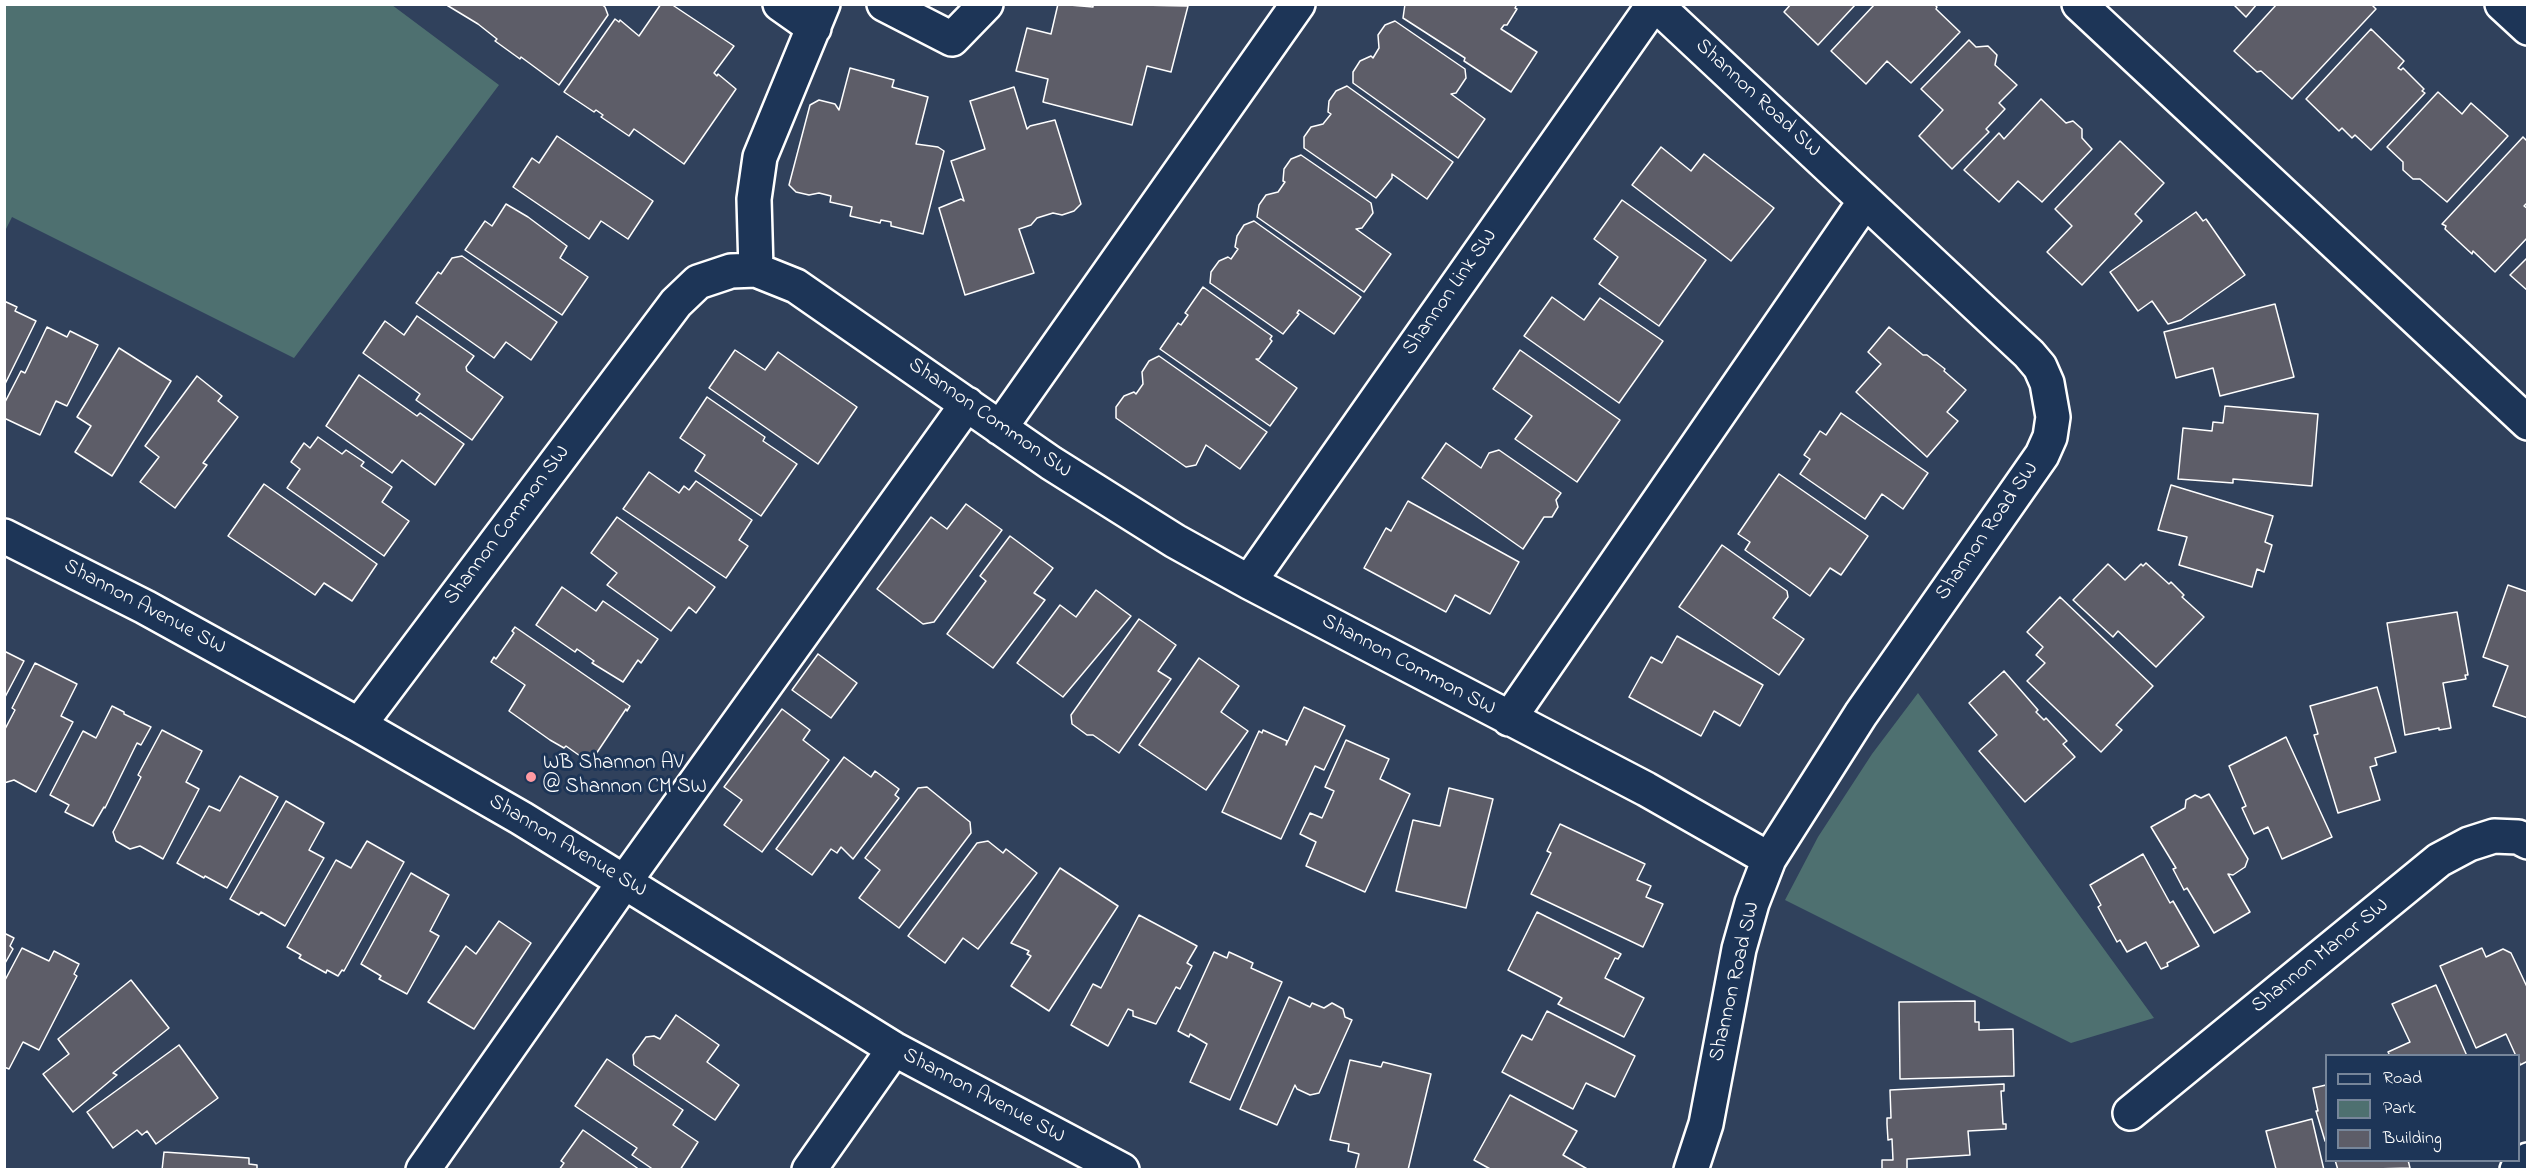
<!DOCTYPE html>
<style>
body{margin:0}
#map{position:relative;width:2532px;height:1174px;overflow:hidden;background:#30415c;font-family:"Indie Flower",sans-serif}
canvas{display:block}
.frame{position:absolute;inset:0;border:6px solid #fff;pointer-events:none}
.legend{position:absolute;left:2325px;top:1054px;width:195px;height:108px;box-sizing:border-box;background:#1d3557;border:2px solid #77869a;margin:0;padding:8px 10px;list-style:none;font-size:18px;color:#fff}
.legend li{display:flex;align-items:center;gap:12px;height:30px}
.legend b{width:30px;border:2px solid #77869a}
</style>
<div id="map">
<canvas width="2532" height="1174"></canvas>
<div class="frame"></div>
<ul class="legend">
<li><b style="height:8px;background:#1d3557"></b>Road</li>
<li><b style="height:16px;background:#4e7070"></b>Park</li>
<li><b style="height:16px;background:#5d5d68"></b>Building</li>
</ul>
</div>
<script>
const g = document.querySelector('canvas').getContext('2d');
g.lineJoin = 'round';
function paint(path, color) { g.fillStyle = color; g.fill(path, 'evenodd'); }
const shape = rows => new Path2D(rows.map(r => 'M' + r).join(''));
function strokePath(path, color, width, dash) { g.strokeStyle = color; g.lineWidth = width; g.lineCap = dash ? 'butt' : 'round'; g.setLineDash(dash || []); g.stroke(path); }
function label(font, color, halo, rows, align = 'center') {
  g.font = font + ' "Indie Flower",sans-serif'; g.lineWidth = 6; g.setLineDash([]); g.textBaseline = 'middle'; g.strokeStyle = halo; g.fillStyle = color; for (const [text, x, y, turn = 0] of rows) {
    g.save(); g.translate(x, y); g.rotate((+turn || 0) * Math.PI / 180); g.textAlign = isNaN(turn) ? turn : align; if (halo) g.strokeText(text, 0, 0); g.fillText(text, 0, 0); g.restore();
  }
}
paint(shape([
 [5,4,392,5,499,85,294,358,12,217,5,231],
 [1918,693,2154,1018,2071,1043,1785,900,1818,837,1872,754]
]), '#4e7070');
const building = shape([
 [445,4,601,4,605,7,608,15,559,85,521,57,520,59,495,41,497,39,478,24,445,4],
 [661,4,671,4,734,46,714,73,717,76,718,74,736,89,684,164,634,129,629,136,601,117,603,115,596,110,594,112,564,92,615,19,619,22,620,20,639,36,661,4],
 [1058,4,1093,7,1093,4,1188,6,1171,72,1147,66,1132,125,1043,102,1048,79,1016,71,1027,28,1051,34,1058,4],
 [1405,4,1517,4,1515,8,1517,9,1507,25,1504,25,1501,29,1537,52,1511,92,1464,61,1465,58,1403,18,1405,4],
 [1791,4,1856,4,1818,45,1784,12,1791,4],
 [1875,4,1934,4,1937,7,1936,9,1960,32,1911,83,1887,61,1866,84,1831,51,1875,4],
 [2233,4,2257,4,2246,17,2233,4],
 [2277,4,2371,4,2376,9,2292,99,2261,71,2257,72,2234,51,2277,4],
 [1395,21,1465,69,1466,78,1456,93,1451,94,1485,119,1458,158,1353,83,1353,72,1360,61,1371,56,1373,58,1379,48,1378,35,1385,25,1395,21],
 [2371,29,2404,61,2398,68,2401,70,2403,68,2424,89,2422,91,2425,93,2371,150,2355,135,2352,138,2342,128,2339,131,2306,99,2371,29],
 [1969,40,1976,47,1988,46,1997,55,1995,65,2017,85,1999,103,2005,109,1986,129,1989,132,1952,169,1919,136,1943,110,1921,89,1969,40],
 [850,68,894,80,892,87,928,97,916,144,938,147,944,151,923,234,891,226,891,222,881,220,880,223,850,216,852,207,830,202,831,196,819,193,809,195,796,192,789,185,810,105,819,100,835,104,839,110,850,68],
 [1347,86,1453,162,1427,199,1392,174,1392,178,1376,198,1304,148,1304,137,1311,127,1323,124,1331,114,1328,112,1329,101,1336,91,1347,86],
 [1014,87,1027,129,1030,126,1055,120,1081,204,1074,211,1062,215,1053,213,1037,218,1031,225,1019,229,1034,273,965,295,939,208,961,199,964,201,951,161,985,149,970,101,1014,87],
 [2438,92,2462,114,2471,103,2508,136,2447,202,2420,179,2413,179,2403,170,2403,162,2387,147,2438,92],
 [2041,99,2066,123,2073,121,2082,129,2082,138,2092,149,2042,202,2018,181,1999,202,1964,170,1999,133,2004,139,2041,99],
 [557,136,653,201,628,239,601,221,589,239,513,187,532,158,539,163,557,136],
 [2523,137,2528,142,2528,202,2524,206,2528,209,2528,237,2495,272,2473,251,2472,254,2445,229,2446,226,2442,224,2523,137],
 [2120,141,2164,183,2135,214,2142,221,2082,285,2047,252,2072,226,2055,209,2120,141],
 [1661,147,1691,171,1704,154,1774,208,1731,261,1632,185,1661,147],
 [1301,155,1371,203,1373,213,1362,228,1356,229,1391,254,1364,292,1257,217,1259,205,1266,195,1278,192,1285,182,1283,181,1284,169,1291,159,1301,155],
 [1622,200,1706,260,1659,326,1599,284,1618,257,1594,239,1622,200],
 [506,204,528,217,567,246,560,258,588,277,562,315,465,250,485,221,492,226,506,204],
 [2196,212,2203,221,2206,219,2245,275,2181,320,2168,324,2152,301,2138,311,2110,272,2196,212],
 [1254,221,1361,297,1334,334,1299,310,1297,313,1299,314,1283,334,1210,283,1211,272,1219,261,1228,257,1231,259,1238,249,1235,247,1237,236,1244,225,1254,221],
 [462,256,557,322,531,360,506,342,494,358,416,303,438,272,441,274,452,258,462,256],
 [2528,257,2528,291,2510,275,2528,257],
 [1203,287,1272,336,1270,339,1272,341,1259,359,1256,359,1297,388,1270,426,1160,349,1178,323,1181,325,1188,315,1185,313,1203,287],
 [1552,297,1584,320,1600,298,1663,341,1619,403,1524,336,1552,297],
 [4,301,17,307,15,311,36,321,4,386,4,301],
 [2275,304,2294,377,2220,396,2213,368,2176,378,2164,332,2275,304],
 [417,316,474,356,466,367,467,371,503,397,472,440,416,400,420,394,363,353,385,321,404,335,417,316],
 [47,327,67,337,70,331,98,345,67,406,56,401,40,435,4,418,4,404,21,371,25,373,47,327],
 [1889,327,1923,355,1927,355,1945,369,1944,371,1966,390,1947,412,1958,421,1927,457,1856,392,1881,364,1868,352,1889,327],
 [119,348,171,381,112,476,75,452,91,426,77,417,119,348],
 [735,350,765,370,778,352,857,407,818,464,709,388,735,350],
 [1520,350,1620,420,1577,482,1515,439,1532,416,1493,389,1520,350],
 [1159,356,1267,432,1240,469,1206,445,1196,465,1186,467,1116,418,1116,407,1124,396,1134,392,1136,394,1143,384,1142,372,1149,361,1159,356],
 [359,375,417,416,420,413,464,444,435,485,402,460,392,473,326,426,359,375],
 [197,376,222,396,218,401,238,417,203,463,207,465,175,508,140,482,159,457,145,446,197,376],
 [707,397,765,437,763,441,797,464,761,516,695,471,705,455,680,438,707,397],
 [2225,406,2318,414,2312,486,2233,479,2233,483,2178,479,2183,428,2212,431,2213,422,2223,423,2225,406],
 [1841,413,1928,473,1903,509,1882,494,1865,519,1800,474,1810,459,1804,455,1820,431,1826,435,1841,413],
 [318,437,342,454,346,450,364,462,361,466,392,487,382,502,409,521,384,556,287,488,300,469,291,462,304,443,310,448,318,437],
 [1446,443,1481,468,1489,453,1499,450,1561,493,1556,500,1558,507,1552,517,1544,517,1523,549,1422,478,1446,443],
 [649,472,679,493,684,486,689,490,696,481,752,520,739,540,748,546,726,578,623,509,649,472],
 [1779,474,1868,536,1841,575,1830,568,1810,596,1745,550,1750,542,1738,534,1779,474],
 [264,484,377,564,352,601,324,583,315,595,228,536,264,484],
 [2171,485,2273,516,2265,542,2272,545,2264,572,2257,569,2252,587,2179,565,2187,537,2158,530,2171,485],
 [1408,501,1519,562,1490,614,1455,595,1446,612,1364,568,1386,528,1391,531,1408,501],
 [966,504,1002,530,934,622,923,624,877,589,931,517,947,529,966,504],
 [617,517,715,587,696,613,689,607,671,631,607,585,617,573,591,553,617,517],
 [1010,536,1053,568,1034,593,1045,600,993,668,947,634,986,581,980,576,1010,536],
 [1722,545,1787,591,1788,597,1773,618,1804,639,1779,675,1679,607,1722,545],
 [2146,563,2169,584,2171,582,2184,595,2182,597,2204,617,2156,667,2118,631,2113,637,2073,600,2108,564,2125,580,2141,564,2143,566,2146,563],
 [2508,585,2528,592,2528,718,2493,706,2508,666,2483,657,2508,585],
 [562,587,596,611,603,601,658,639,641,663,638,660,623,682,592,663,594,661,577,649,575,652,536,625,562,587],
 [1096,590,1131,616,1063,697,1017,663,1060,605,1076,617,1096,590],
 [2060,597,2153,686,2116,725,2122,730,2101,752,2027,681,2045,663,2036,655,2043,647,2027,632,2060,597],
 [2457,612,2468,675,2465,675,2466,679,2443,683,2451,728,2439,730,2439,728,2405,735,2387,623,2457,612],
 [1139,619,1176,645,1158,671,1171,679,1119,753,1093,735,1087,735,1072,724,1071,715,1139,619],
 [515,627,630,706,627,711,626,709,590,763,566,746,564,748,550,740,509,711,525,685,491,662,494,657,496,659,514,633,512,631,515,627],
 [1677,636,1763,685,1740,726,1714,711,1701,736,1629,697,1651,657,1662,663,1677,636],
 [4,651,24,661,4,699,4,651],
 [818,654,857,683,831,718,792,690,818,654],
 [1199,658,1239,686,1221,712,1248,731,1206,790,1139,745,1199,658],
 [35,663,77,684,61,716,73,722,36,792,14,780,4,783,4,731,15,710,12,708,35,663],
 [2004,671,2038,710,2036,712,2044,720,2046,718,2067,741,2063,744,2075,757,2025,802,1979,751,1997,735,1969,703,2004,671],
 [2377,687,2396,752,2375,758,2377,765,2370,767,2380,800,2338,813,2314,735,2318,734,2310,706,2377,687],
 [112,706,124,712,124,714,151,727,141,745,137,743,105,808,104,807,93,826,65,812,69,805,50,795,83,731,96,738,112,706],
 [1304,707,1345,726,1324,770,1315,766,1281,839,1222,812,1259,731,1262,733,1263,730,1287,741,1286,745,1304,707],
 [782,709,810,730,803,740,829,760,762,852,724,825,742,800,724,787,782,709],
 [162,730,202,751,186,782,199,789,163,859,140,846,130,849,116,841,113,832,141,777,138,775,162,730],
 [2286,737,2332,837,2282,859,2268,827,2254,834,2242,808,2246,806,2229,766,2286,737],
 [1346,740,1389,759,1380,779,1410,794,1365,892,1306,866,1316,842,1300,834,1310,813,1322,818,1334,791,1325,787,1346,740],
 [844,757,871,777,875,771,899,789,895,795,899,798,853,859,841,847,837,853,831,849,812,875,776,849,844,757],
 [240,776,278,797,227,888,205,876,204,878,177,863,209,806,220,811,240,776],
 [927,787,970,822,971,833,899,928,859,898,880,870,865,858,918,788,927,787],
 [1449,788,1493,799,1466,908,1396,891,1413,820,1440,826,1449,788],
 [2209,794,2248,859,2245,867,2233,875,2228,874,2250,912,2214,933,2187,888,2184,890,2173,869,2176,868,2151,827,2185,808,2186,800,2195,795,2201,798,2209,794],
 [286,801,324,823,309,850,324,858,285,926,261,912,259,915,230,899,286,801],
 [1560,824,1645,864,1637,880,1651,886,1646,897,1663,904,1643,947,1531,894,1551,853,1547,851,1560,824],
 [367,841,404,862,344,971,342,970,338,976,327,970,326,973,299,958,301,955,287,947,336,860,351,868,367,841],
 [988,841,1003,853,1006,849,1037,873,978,949,963,938,945,963,908,936,977,843,988,841],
 [2143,854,2170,903,2173,901,2199,946,2167,963,2168,966,2161,969,2146,942,2127,952,2120,940,2117,942,2098,907,2101,905,2090,885,2143,854],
 [1060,868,1118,906,1049,1011,1011,986,1031,956,1027,954,1029,951,1011,943,1060,868],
 [411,873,449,895,430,931,439,936,407,994,379,979,381,976,361,964,411,873],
 [1537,912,1621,954,1618,959,1615,958,1605,978,1644,998,1624,1037,1558,1004,1562,998,1508,970,1537,912],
 [1139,915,1197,946,1187,963,1192,966,1180,989,1176,987,1156,1024,1133,1016,1133,1011,1128,1009,1108,1046,1071,1025,1093,984,1101,988,1139,915],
 [499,921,531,943,474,1029,428,1002,466,946,476,954,499,921],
 [4,933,14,938,10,946,13,949,4,965,4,933],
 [22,948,49,961,54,951,79,964,74,974,77,976,39,1050,23,1042,9,1069,4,1067,4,982,22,948],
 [2482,948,2486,957,2503,949,2511,953,2528,989,2528,1061,2520,1065,2518,1056,2516,1056,2506,1034,2476,1048,2440,966,2482,948],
 [1214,952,1227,958,1229,952,1253,963,1251,968,1282,982,1230,1100,1190,1082,1207,1044,1190,1034,1189,1037,1178,1031,1214,952],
 [131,980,169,1028,113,1073,117,1075,73,1112,43,1074,69,1054,58,1039,131,980],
 [2436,985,2467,1056,2390,1056,2388,1052,2410,1042,2392,1004,2436,985],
 [1289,997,1310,1007,1312,1003,1324,1008,1332,1003,1343,1009,1345,1017,1352,1020,1319,1093,1310,1095,1297,1089,1295,1085,1277,1125,1240,1109,1289,997],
 [1975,1001,1975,1022,1979,1022,1979,1030,2013,1029,2014,1076,1900,1079,1899,1002,1975,1001],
 [1547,1011,1635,1056,1615,1097,1586,1083,1573,1109,1502,1072,1522,1035,1532,1040,1547,1011],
 [676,1015,719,1045,707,1062,739,1085,715,1120,634,1065,633,1055,646,1037,654,1036,660,1039,676,1015],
 [179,1045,218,1098,156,1144,147,1131,142,1135,137,1130,113,1148,87,1112,179,1045],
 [607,1059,683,1110,673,1125,698,1142,680,1170,654,1170,632,1155,637,1148,575,1106,607,1059],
 [1350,1060,1381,1067,1383,1062,1431,1074,1408,1170,1355,1170,1359,1154,1348,1151,1349,1144,1330,1140,1350,1060],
 [2004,1084,2004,1091,2001,1091,2003,1124,2006,1124,2006,1129,1968,1131,1970,1155,1907,1159,1907,1170,1882,1170,1882,1160,1893,1160,1892,1139,1888,1140,1887,1124,1887,1118,1891,1118,1890,1090,2004,1084],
 [2326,1085,2326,1141,2325,1141,2316,1111,2318,1111,2313,1088,2326,1085],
 [1510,1095,1577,1131,1563,1155,1589,1170,1492,1170,1474,1160,1510,1095],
 [2312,1119,2324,1170,2274,1170,2276,1169,2266,1131,2312,1119],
 [583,1130,640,1170,559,1170,564,1163,561,1161,583,1130],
 [164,1152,249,1158,249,1164,257,1165,257,1170,162,1170,164,1152],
 [2335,1160,2408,1160,2410,1168,2338,1170,2335,1160]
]);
paint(building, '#5d5d68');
strokePath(building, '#fff', 1.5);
const minor = shape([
 [780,4,814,28],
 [884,4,952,39,986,4],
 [1655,4,2029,354,2040,367,2047,383,2053,417,2050,437,2042,455,1861,714,1769,859,1752,903,1739,949,1706,1124,1691,1170],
 [2079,4,2528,423],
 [2502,4,2528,28],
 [756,270,754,199,760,157,823,4],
 [1000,428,1298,4],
 [4,536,145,607,359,725,521,818,894,1049,1122,1170],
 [1249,582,1654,4],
 [1509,719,1865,201],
 [359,725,676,303,698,282,731,271,756,270,796,286,1051,463,1175,541,1249,582,1646,789,1769,859],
 [2130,1113,2439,860,2469,844,2494,836,2518,837,2528,842],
 [423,1170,625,881,967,404],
 [809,1170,894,1049],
 [2517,1170,2528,1160]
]);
strokePath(minor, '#fff', 38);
strokePath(minor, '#1d3557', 33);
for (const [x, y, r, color] of [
 [531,777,6,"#ff9aa2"]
]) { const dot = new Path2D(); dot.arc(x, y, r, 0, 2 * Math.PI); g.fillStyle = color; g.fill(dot); strokePath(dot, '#1d3557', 2); }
label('21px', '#fff', '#1d3557', [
 ["Shannon Road SW",1757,99,43],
 ["Shannon Link SW",1451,293,-55],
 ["Shannon Common SW",989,419,35],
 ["Shannon Common SW",508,526,-53],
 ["Shannon Road SW",1988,532,-55],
 ["Shannon Avenue SW",144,608,28],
 ["Shannon Common SW",1408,666,28],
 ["Shannon Avenue SW",567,847,31],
 ["Shannon Manor SW",2321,957,-39],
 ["Shannon Road SW",1736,982,-77],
 ["Shannon Avenue SW",983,1097,28]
]);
label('21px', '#fff', '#1d3557', [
 ["WB Shannon AV",543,765],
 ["@ Shannon CM SW",543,789]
], 'left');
</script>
